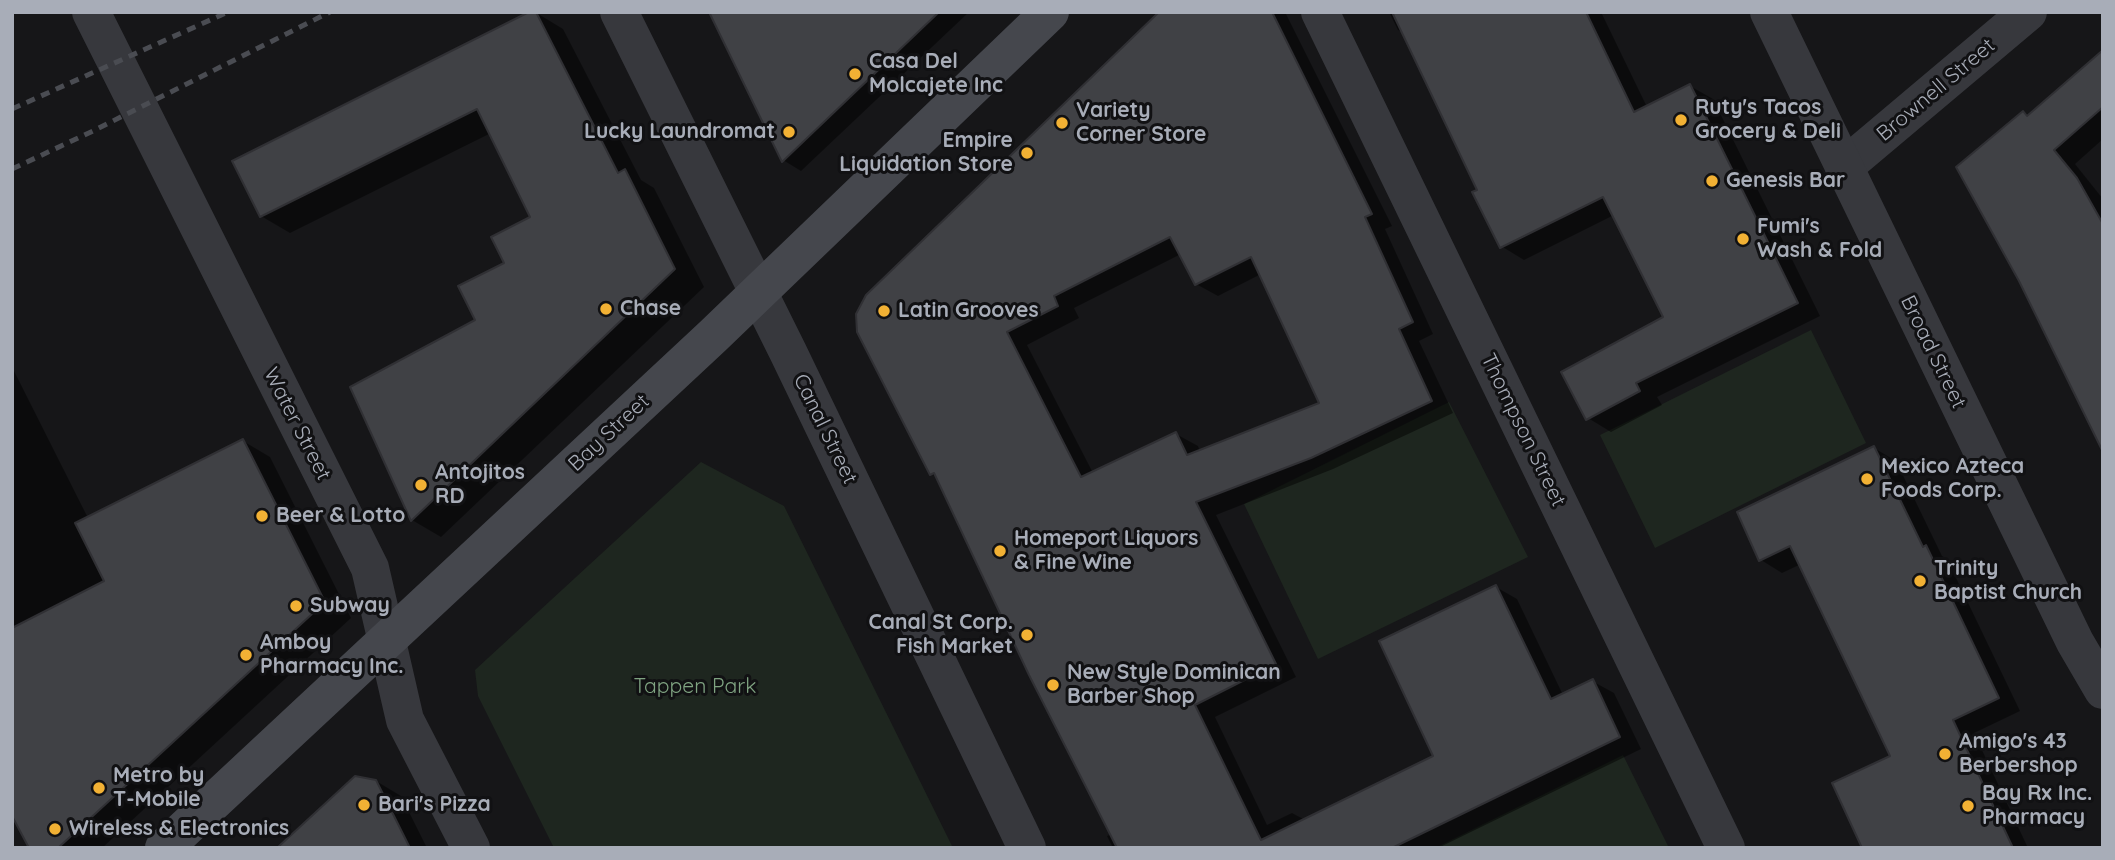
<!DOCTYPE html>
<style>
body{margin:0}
#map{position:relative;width:2115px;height:860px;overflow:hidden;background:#161618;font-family:Quicksand,sans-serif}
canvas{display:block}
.frame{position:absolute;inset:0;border:14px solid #a8adb8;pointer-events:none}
</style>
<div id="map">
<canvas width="2115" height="860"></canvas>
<div class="frame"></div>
</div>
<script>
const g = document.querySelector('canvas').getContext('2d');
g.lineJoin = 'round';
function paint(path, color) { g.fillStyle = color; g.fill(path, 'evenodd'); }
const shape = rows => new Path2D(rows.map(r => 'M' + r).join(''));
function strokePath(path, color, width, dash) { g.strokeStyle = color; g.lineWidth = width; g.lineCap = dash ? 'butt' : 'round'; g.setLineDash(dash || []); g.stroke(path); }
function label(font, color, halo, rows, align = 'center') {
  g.font = font + ' Quicksand,sans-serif'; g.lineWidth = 6; g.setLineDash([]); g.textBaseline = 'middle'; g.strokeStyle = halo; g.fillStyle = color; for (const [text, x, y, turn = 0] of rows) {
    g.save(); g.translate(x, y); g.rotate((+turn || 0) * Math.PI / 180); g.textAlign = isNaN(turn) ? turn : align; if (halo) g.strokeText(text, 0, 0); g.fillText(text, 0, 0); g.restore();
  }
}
paint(shape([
 [1811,330,1866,443,1655,548,1600,435],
 [1449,402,1528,557,1318,659,1244,504],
 [701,462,784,506,953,848,554,848,478,696,475,670],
 [1623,755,1669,848,1435,848]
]), '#1e261f');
paint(shape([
 [535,12,563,29,641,180,654,188,704,287,441,537,412,520,477,321,532,217,489,134,290,233,261,216],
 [711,12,969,12,801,171,783,160],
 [1161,12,1285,12,1392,226,1385,229,1433,334,1419,341,1453,413,1333,469,1216,515,1296,677,1215,717,1267,825,1292,813,1305,820,1435,757,1496,587,1517,599,1563,695,1592,681,1614,693,1641,749,1438,848,1113,848,1107,836,1112,834,939,478,931,474],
 [1181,254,1196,284,1218,296,1261,274,1321,404,1200,452,1198,446,1176,434,1093,473,1027,345,1079,318,1074,308],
 [1389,12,1601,12,1647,107,1690,86,1713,99,1820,316,1657,397,1662,405,1611,432,1588,418,1665,318,1614,215,1524,260,1501,246,1479,191,1404,33,1398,30],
 [2103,51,2103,139,2075,164,2103,199,2103,446,2023,114,2029,117],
 [12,367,88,518,243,441,270,457,351,618,102,848,31,848,12,812],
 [1874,448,1896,461,1942,556,1947,559,2020,711,1974,733,2028,848,1864,848,1893,757,1801,564,1782,573,1761,560],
 [376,781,401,796,427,848,279,848]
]), '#0007');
const building = shape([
 [529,12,536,12,618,173,625,169,675,269,411,521,350,387,475,320,458,286,504,263,491,237,530,217,477,109,260,217,232,161,529,12],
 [709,12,939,12,782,162,709,12],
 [1159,12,1272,12,1372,214,1365,217,1413,322,1399,329,1432,401,1311,458,1196,502,1276,664,1195,705,1261,840,1433,756,1379,641,1496,585,1551,699,1593,679,1620,737,1392,848,1117,848,1029,675,934,473,930,475,857,332,856,314,866,295,1159,12],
 [1170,237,1195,285,1251,257,1319,403,1187,455,1176,432,1081,477,1007,332,1058,306,1054,296,1170,237],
 [1392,12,1586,12,1634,112,1690,84,1798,303,1636,383,1640,391,1586,420,1561,372,1663,317,1603,197,1500,248,1472,192,1477,190,1392,12],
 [2103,50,2103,107,2054,150,2077,178,2103,224,2103,452,2019,281,1956,167,2023,111,2027,116,2103,50],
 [243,439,325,602,58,848,29,848,12,816,12,628,104,581,75,523,243,439],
 [1874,446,1923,547,1926,545,1999,698,1953,720,2013,848,1862,848,1832,783,1890,756,1790,546,1759,561,1737,512,1874,446],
 [355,776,376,780,410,848,277,848,355,776]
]);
paint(building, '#404145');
strokePath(building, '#303034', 2);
strokePath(shape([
 [91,12,370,568,405,720,471,848],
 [619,12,788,352,1027,848],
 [1320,12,1726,848],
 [1844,167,2028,12]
]), '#37383d', 38);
strokePath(shape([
 [1769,12,2075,642,2103,690]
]), '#37383d', 38);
strokePath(shape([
 [164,848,713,336,1050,12]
]), '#45474d', 38);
strokePath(shape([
 [12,109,228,12],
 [12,169,93,131,330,12]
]), '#4a4c52', 5, [9, 7]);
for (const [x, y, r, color] of [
 [855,74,7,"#f2b134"],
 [1681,120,7,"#f2b134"],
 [1062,123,7,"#f2b134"],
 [789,132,7,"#f2b134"],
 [1027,153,7,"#f2b134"],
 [1712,181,7,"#f2b134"],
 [1743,239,7,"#f2b134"],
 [606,309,7,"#f2b134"],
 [884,311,7,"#f2b134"],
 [1867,479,7,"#f2b134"],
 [421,485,7,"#f2b134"],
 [262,516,7,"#f2b134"],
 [1000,551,7,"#f2b134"],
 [1920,581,7,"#f2b134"],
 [296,606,7,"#f2b134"],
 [1027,635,7,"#f2b134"],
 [246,655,7,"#f2b134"],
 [1053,685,7,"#f2b134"],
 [1945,754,7,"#f2b134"],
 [99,788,7,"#f2b134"],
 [364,805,7,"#f2b134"],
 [1968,806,7,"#f2b134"],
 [55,829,7,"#f2b134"]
]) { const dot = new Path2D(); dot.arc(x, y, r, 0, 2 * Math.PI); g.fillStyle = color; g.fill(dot); strokePath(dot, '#111113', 2.5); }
label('bold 21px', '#a8adb8', '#111113', [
 ["Casa Del",869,62],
 ["Molcajete Inc",869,86],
 ["Ruty's Tacos",1695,108],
 ["Grocery & Deli",1695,132],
 ["Variety",1076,111],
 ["Corner Store",1076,135],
 ["Lucky Laundromat",775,132,"right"],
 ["Empire",1013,141,"right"],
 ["Liquidation Store",1013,165,"right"],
 ["Genesis Bar",1726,181],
 ["Fumi's",1757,227],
 ["Wash & Fold",1757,251],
 ["Chase",620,309],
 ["Latin Grooves",898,311],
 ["Mexico Azteca",1881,467],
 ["Foods Corp.",1881,491],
 ["Antojitos",435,473],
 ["RD",435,497],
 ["Beer & Lotto",276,516],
 ["Homeport Liquors",1014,539],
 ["& Fine Wine",1014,563],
 ["Trinity",1934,569],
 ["Baptist Church",1934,593],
 ["Subway",310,606],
 ["Canal St Corp.",1013,623,"right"],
 ["Fish Market",1013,647,"right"],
 ["Amboy",260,643],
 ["Pharmacy Inc.",260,667],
 ["New Style Dominican",1067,673],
 ["Barber Shop",1067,697],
 ["Amigo's 43",1959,742],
 ["Berbershop",1959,766],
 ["Metro by",113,776],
 ["T-Mobile",113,800],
 ["Bay Rx Inc.",1982,794],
 ["Pharmacy",1982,818],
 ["Bari's Pizza",378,805],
 ["Wireless & Electronics",69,829]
], 'left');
label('21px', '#a8adb8', '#111113', [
 ["Brownell Street",1936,90,-40],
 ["Broad Street",1933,352,64],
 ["Water Street",297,424,63],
 ["Canal Street",825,429,64],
 ["Thompson Street",1523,430,64],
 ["Bay Street",609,433,-43]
]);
label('21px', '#7fa381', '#111113', [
 ["Tappen Park",695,687]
]);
</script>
